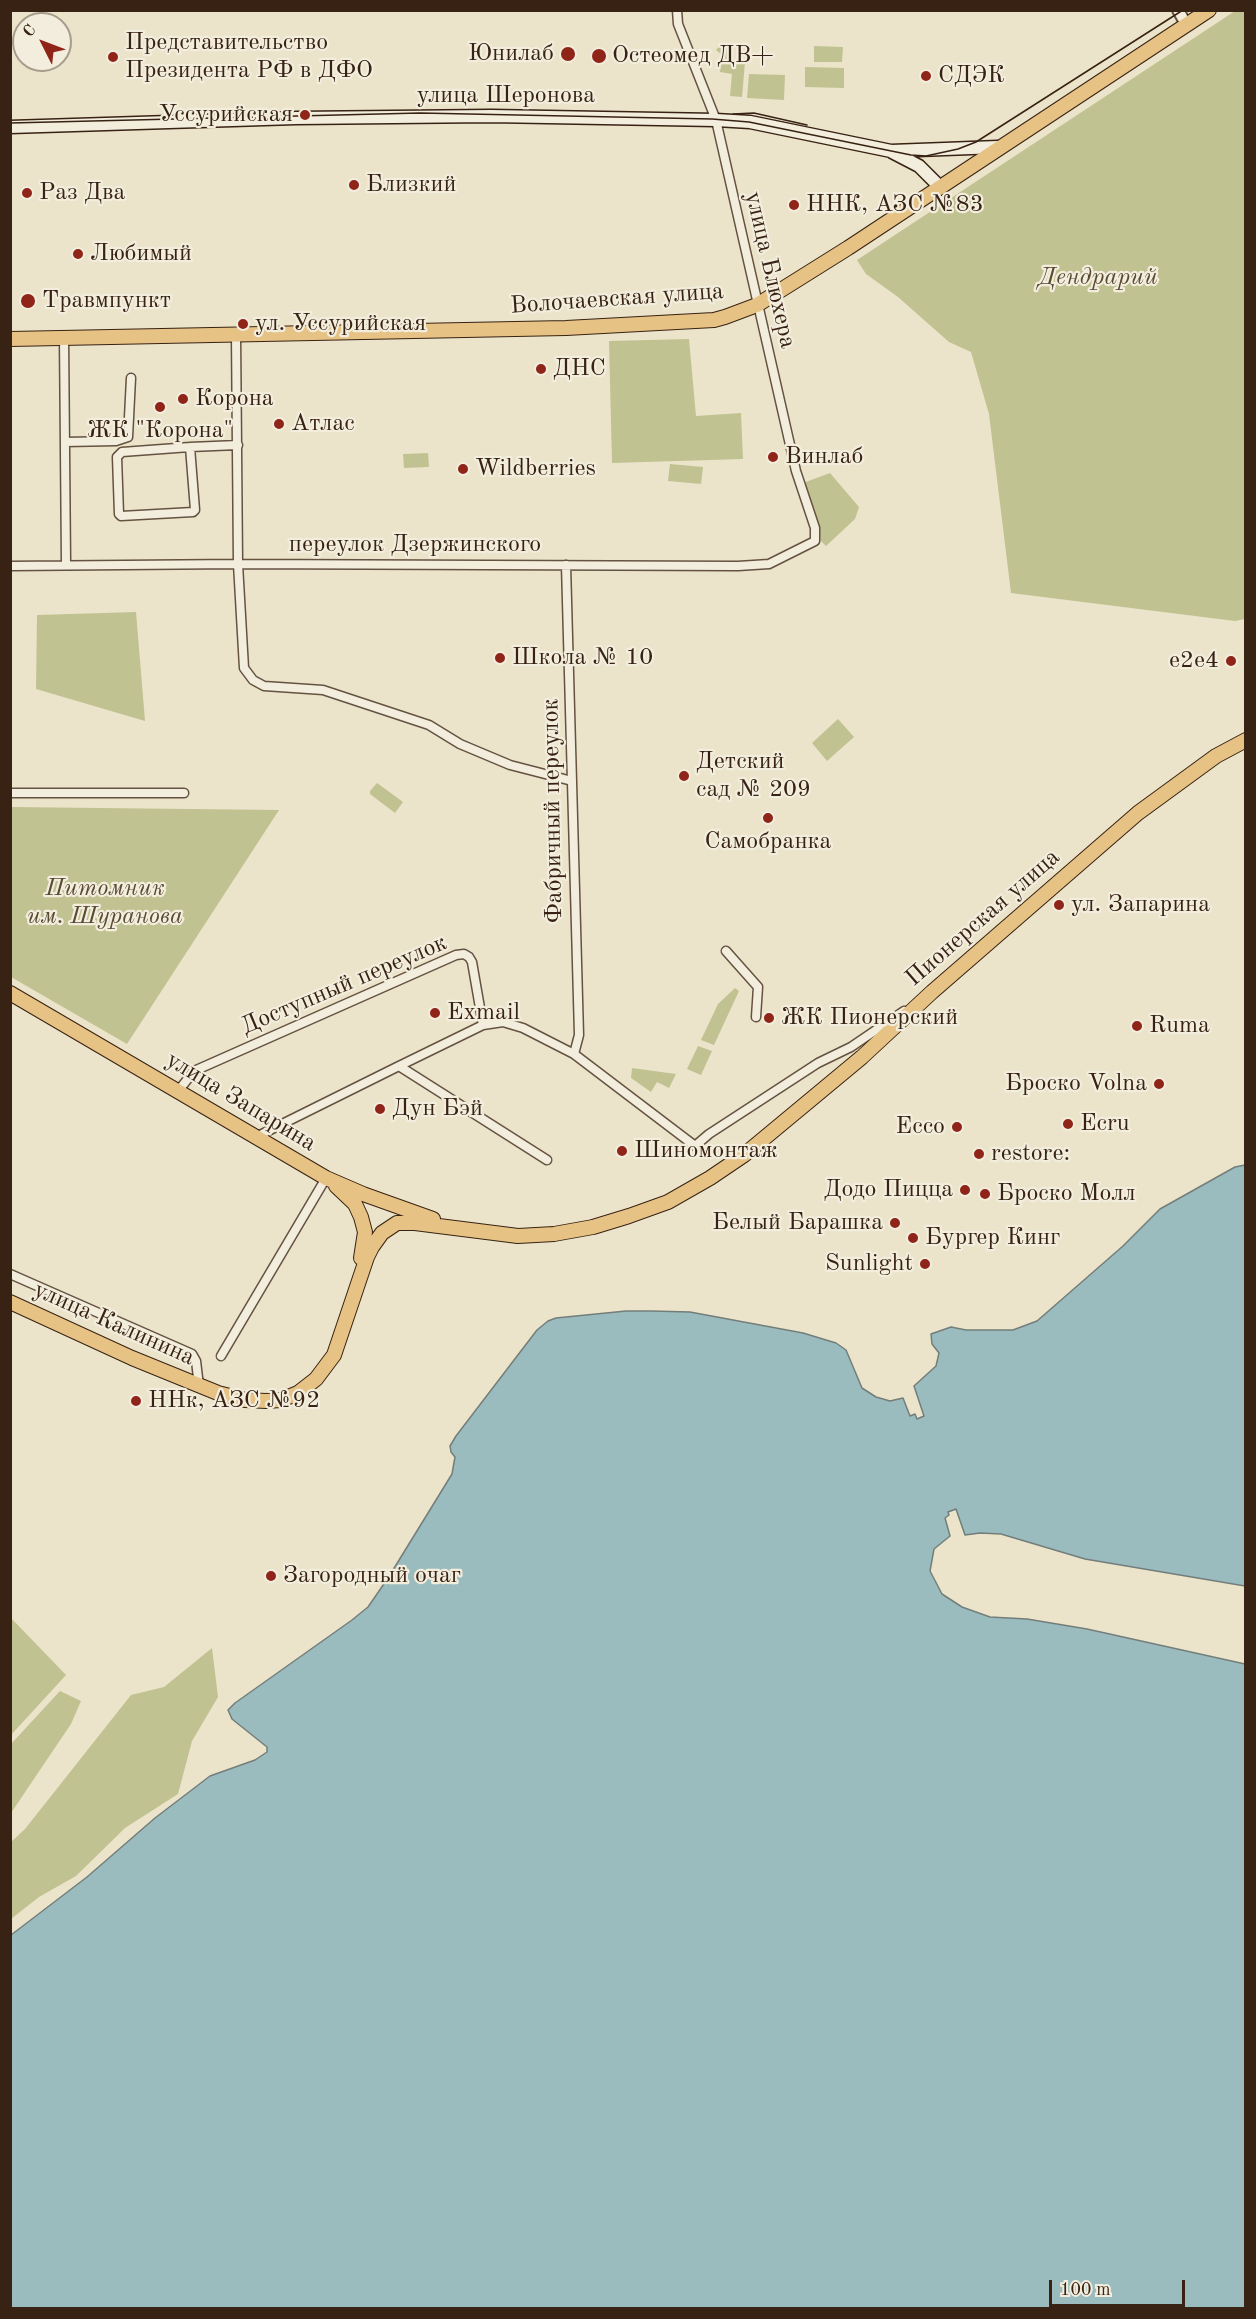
<!DOCTYPE html>
<meta charset="utf-8">
<style>
body{margin:0}
#map{position:relative;width:1256px;height:2319px;overflow:hidden;background:#ebe4ca;font-family:"Old Standard TT",serif}
canvas{display:block}
.frame{position:absolute;inset:0;border:12px solid #382213;pointer-events:none}
.north{position:absolute;left:12px;top:12px;width:60px;height:60px;box-sizing:border-box;background:#f2eddd;border:2px solid #a89c8c;border-radius:50%;rotate:312deg;font-size:16px;font-weight:700;line-height:24px;text-align:center;color:#382213}
.north::after{content:'';display:block;margin:auto;width:21px;height:27px;background:#8f2418;clip-path:polygon(50% 0,100% 100%,50% 72%,0 100%)}
.scale{position:absolute;left:1049px;top:2280px;width:136px;height:27px;box-sizing:border-box;border:3px solid #382213;border-top:0;padding-left:8px;font-size:18px;line-height:21px;white-space:nowrap;color:#382213;-webkit-text-stroke:4px #f2eddd;paint-order:stroke}
</style>
<div id="map">
<canvas width="1256" height="2319"></canvas>
<div class="frame"></div>
<div class="north">С</div>
<div class="scale">100 m</div>
</div>
<script>
const g = document.querySelector('canvas').getContext('2d');
g.lineJoin = 'round';
function paint(path, color) { g.fillStyle = color; g.fill(path, 'evenodd'); }
const shape = rows => new Path2D(rows.map(r => 'M' + r).join(''));
function strokePath(path, color, width, dash) { g.strokeStyle = color; g.lineWidth = width; g.lineCap = dash ? 'butt' : 'round'; g.setLineDash(dash || []); g.stroke(path); }
function label(font, color, halo, rows, align = 'center') {
  g.font = font + ' "Old Standard TT",serif'; g.lineWidth = 4.5; g.setLineDash([]); g.textBaseline = 'middle'; g.strokeStyle = halo; g.fillStyle = color; for (const [text, x, y, turn = 0] of rows) {
    g.save(); g.translate(x, y); g.rotate((+turn || 0) * Math.PI / 180); g.textAlign = isNaN(turn) ? turn : align; if (halo) g.strokeText(text, 0, 0); g.fillText(text, 0, 0); g.restore();
  }
}
paint(shape([
 [1235,11,1246,11,1245,619,1235,621,1011,593,989,414,971,352,949,342,898,297,866,274,857,260],
 [722,43,729,48,729,60,745,62,742,97,730,96,732,74,720,72,722,55,716,50],
 [814,46,843,47,842,62,814,62],
 [805,67,844,68,844,88,805,87],
 [749,74,785,75,784,100,747,98],
 [689,339,696,416,741,413,743,459,612,463,609,341],
 [428,453,429,467,404,468,403,454],
 [670,464,703,467,701,484,668,481],
 [830,473,859,507,855,519,826,546,815,535,803,483],
 [136,612,145,721,36,689,37,615],
 [838,719,854,737,827,761,812,743],
 [377,783,403,802,395,813,370,794,370,791],
 [11,807,279,810,127,1044,11,977],
 [735,988,739,991,714,1045,701,1040,718,1004],
 [698,1046,712,1051,701,1075,687,1069],
 [632,1068,676,1074,669,1088,657,1082,651,1092,631,1078],
 [11,1618,66,1675,11,1735,10,1735],
 [212,1648,218,1697,192,1741,178,1794,125,1828,76,1876,39,1897,11,1919,11,1842,25,1829,131,1695,164,1687],
 [60,1691,81,1701,71,1724,11,1813,11,1744]
]), '#c0c291');
const water = shape([
 [1245,1165,1245,1586,1085,1559,1001,1534,980,1533,965,1535,956,1509,948,1512,949,1515,945,1518,950,1536,934,1549,930,1571,942,1594,962,1607,990,1617,1027,1619,1087,1629,1245,1664,1245,2308,11,2308,11,1935,87,1877,155,1818,210,1776,255,1760,267,1752,267,1747,232,1719,228,1710,235,1703,352,1620,368,1607,388,1578,452,1474,455,1457,451,1452,450,1446,456,1436,537,1330,548,1321,556,1318,626,1311,651,1311,690,1312,803,1333,836,1343,846,1350,862,1388,876,1397,890,1401,903,1398,910,1416,915,1414,917,1419,924,1416,914,1386,936,1366,939,1353,932,1344,931,1334,951,1327,966,1330,1013,1330,1037,1321,1123,1246,1160,1209,1235,1167,1245,1165]
]);
paint(water, '#9bbcbf');
strokePath(water, '#737e7a', 1.5);
const minor = shape([
 [236,334,238,564,244,668,253,680,264,686,323,690,429,725,460,744,510,765,572,781],
 [64,337,66,564],
 [65,442,116,441,128,437,131,378],
 [190,447,195,510,193,512,121,516,119,514,117,457,122,452,190,447,238,445],
 [566,565,579,1035,574,1054],
 [10,566,238,564,738,566,769,564,815,541,815,528,796,471,716,120,678,24,677,10],
 [10,793,184,793],
 [726,951,758,987,756,1017],
 [399,1066,483,1025,503,1022,523,1028,574,1054,695,1146,709,1134,818,1063,851,1047,904,1011],
 [179,1090,194,1071,456,955,464,954,469,957,472,962,483,1025],
 [256,1137,399,1066,547,1160],
 [10,1274,192,1354,196,1361,199,1386],
 [221,1356,326,1178]
]);
const tertiary = shape([
 [1178,10,1186,24]
]);
const secondary = shape([
 [10,127,296,118,491,116,716,120,750,122,891,151,998,147],
 [892,152,919,166,940,187]
]);
const primary = shape([
 [10,339,566,328,714,320,725,317,757,305,848,248,1209,10],
 [10,993,326,1178,363,1194,433,1219],
 [336,1186,355,1204,361,1217,365,1232,361,1258],
 [10,1302,132,1358,218,1393,245,1400,266,1401,281,1400,298,1393,316,1379,334,1355,367,1257,372,1247,382,1233,397,1223,415,1223,518,1236,554,1234,593,1227,629,1216,668,1202,710,1178,744,1155,862,1057,932,992,1138,813,1216,756,1246,740]
]);
strokePath(minor, '#655241', 11);
strokePath(tertiary, '#655241', 14);
strokePath(secondary, '#382213', 15);
strokePath(primary, '#382213', 16);
strokePath(minor, '#f2eddd', 8);
strokePath(tertiary, '#f2eddd', 10);
strokePath(secondary, '#f2eddd', 12);
strokePath(primary, '#e6c285', 14);
strokePath(shape([
 [733,114,754,113,807,125],
 [10,123,420,113,712,119,749,122,911,155,926,156,958,149,976,142,1183,10]
]), '#382213', 1.5);
for (const [x, y, r, color] of [
 [568,54,8,"#8f2418"],
 [599,56,8,"#8f2418"],
 [113,57,6,"#8f2418"],
 [926,76,6,"#8f2418"],
 [305,115,6,"#8f2418"],
 [354,185,6,"#8f2418"],
 [27,193,6,"#8f2418"],
 [794,205,6,"#8f2418"],
 [78,254,6,"#8f2418"],
 [28,301,8,"#8f2418"],
 [243,324,6,"#8f2418"],
 [541,369,6,"#8f2418"],
 [183,399,6,"#8f2418"],
 [160,407,6,"#8f2418"],
 [279,424,6,"#8f2418"],
 [773,457,6,"#8f2418"],
 [463,469,6,"#8f2418"],
 [500,658,6,"#8f2418"],
 [1231,661,6,"#8f2418"],
 [684,776,6,"#8f2418"],
 [768,818,6,"#8f2418"],
 [1059,905,6,"#8f2418"],
 [435,1013,6,"#8f2418"],
 [769,1018,6,"#8f2418"],
 [1137,1026,6,"#8f2418"],
 [1159,1084,6,"#8f2418"],
 [380,1109,6,"#8f2418"],
 [1068,1124,6,"#8f2418"],
 [957,1127,6,"#8f2418"],
 [622,1151,6,"#8f2418"],
 [979,1154,6,"#8f2418"],
 [965,1190,6,"#8f2418"],
 [985,1194,6,"#8f2418"],
 [895,1223,6,"#8f2418"],
 [913,1238,6,"#8f2418"],
 [925,1264,6,"#8f2418"],
 [136,1401,6,"#8f2418"],
 [271,1576,6,"#8f2418"]
]) { const dot = new Path2D(); dot.arc(x, y, r, 0, 2 * Math.PI); g.fillStyle = color; g.fill(dot); strokePath(dot, '#f2eddd', 2); }
label('24px', '#382213', '#f2eddd', [
 ["Представительство",125,43],
 ["Президента РФ в ДФО",125,71],
 ["Юнилаб",554,54,"right"],
 ["Остеомед ДВ+",612,56],
 ["СДЭК",938,76],
 ["Уссурийская",293,115,"right"],
 ["Близкий",366,185],
 ["Раз Два",39,193],
 ["ННК, АЗС №83",806,205],
 ["Любимый",90,254],
 ["Травмпункт",42,301],
 ["ул. Уссурийская",255,324],
 ["ДНС",553,369],
 ["Корона",195,399],
 ["Атлас",291,424],
 ["ЖК \"Корона\"",160,431,"center"],
 ["Винлаб",785,457],
 ["Wildberries",475,469],
 ["Школа № 10",512,658],
 ["е2е4",1219,661,"right"],
 ["Детский",696,762],
 ["сад № 209",696,790],
 ["Самобранка",768,842,"center"],
 ["ул. Запарина",1071,905],
 ["Exmail",447,1013],
 ["ЖК Пионерский",781,1018],
 ["Ruma",1149,1026],
 ["Броско Volna",1147,1084,"right"],
 ["Дун Бэй",392,1109],
 ["Ecru",1080,1124],
 ["Ecco",945,1127,"right"],
 ["Шиномонтаж",634,1151],
 ["restore:",991,1154],
 ["Додо Пицца",953,1190,"right"],
 ["Броско Молл",997,1194],
 ["Белый Барашка",883,1223,"right"],
 ["Бургер Кинг",925,1238],
 ["Sunlight",913,1264,"right"],
 ["ННк, АЗС №92",148,1401],
 ["Загородный очаг",283,1576]
], 'left');
label('24px', '#382213', '#f2eddd', [
 ["улица Шеронова",506,96],
 ["улица Блюхера",770,270,77],
 ["Волочаевская улица",617,299,-4],
 ["переулок Дзержинского",415,545],
 ["Фабричный переулок",553,811,-91],
 ["Пионерская улица",983,918,-41],
 ["Доступный переулок",344,985,-23],
 ["улица Запарина",241,1102,31],
 ["улица Калинина",114,1324,24]
]);
label('italic 24px', '#5a4a32', '#f2eddd', [
 ["Дендрарий",1098,278],
 ["Питомник",105,889],
 ["им. Шуранова",105,917]
]);
</script>
